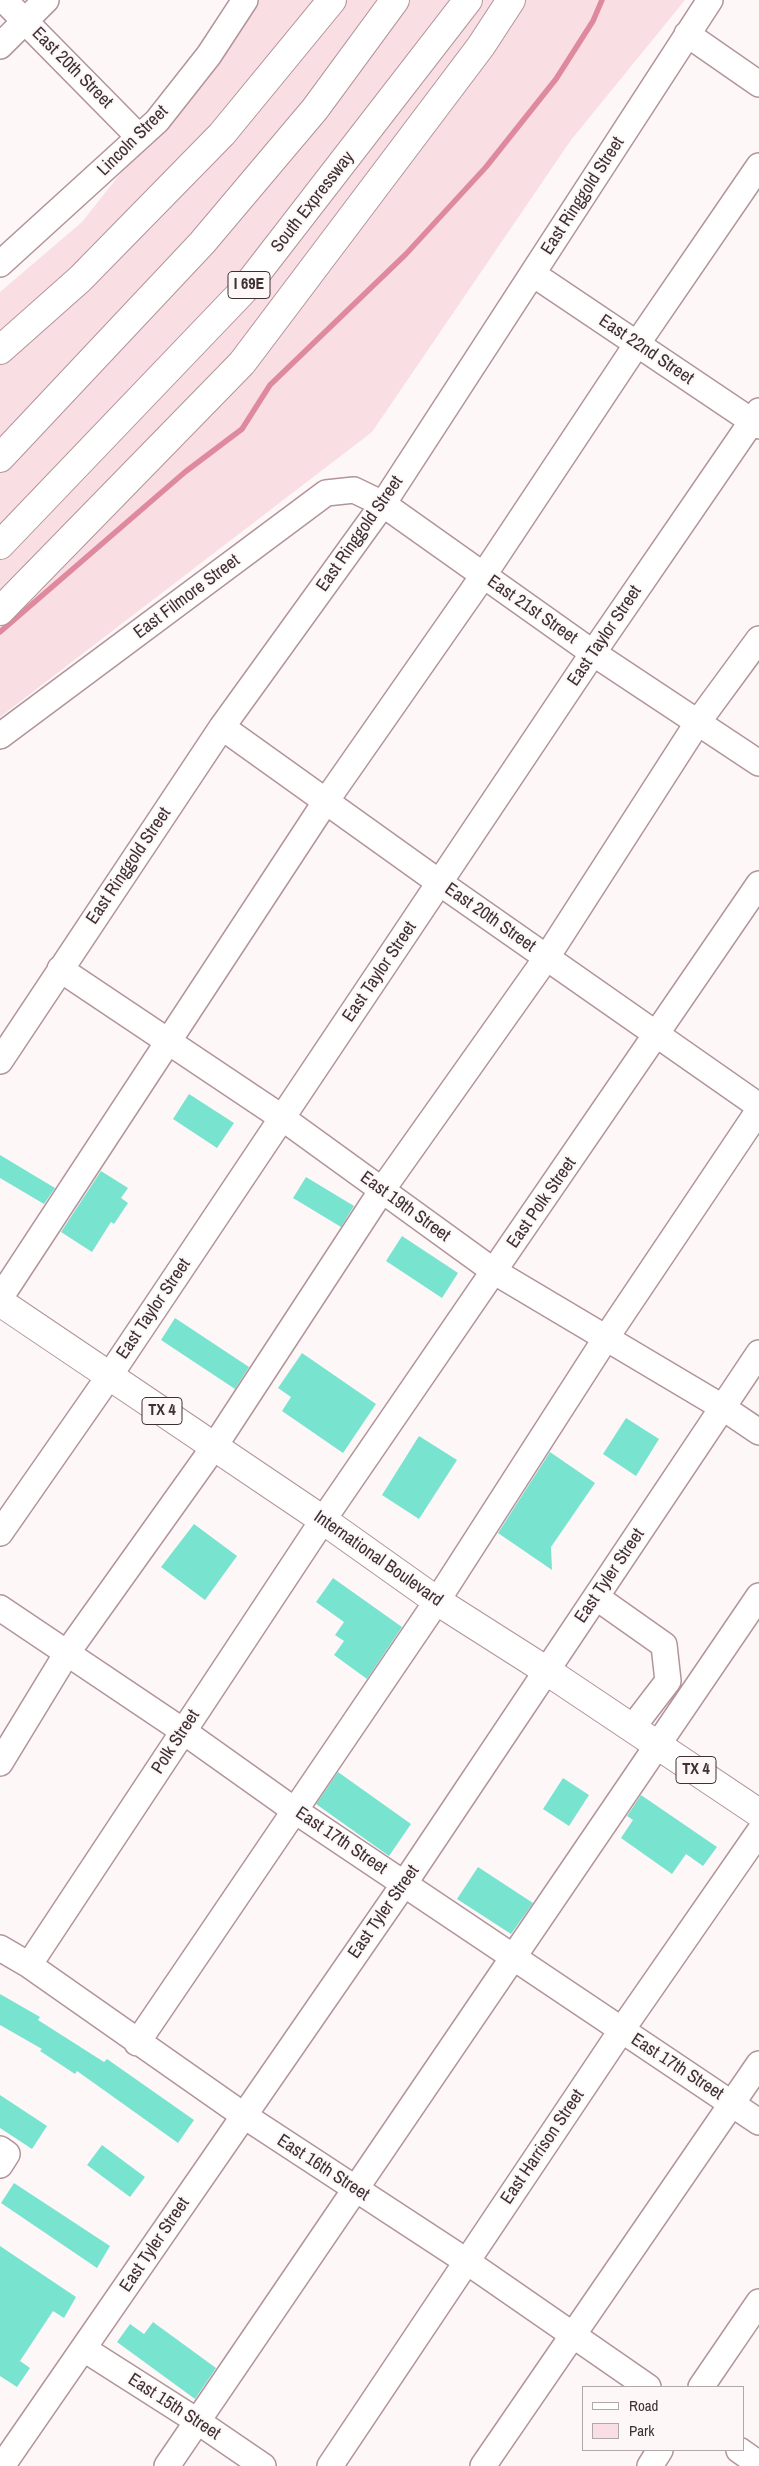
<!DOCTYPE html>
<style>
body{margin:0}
#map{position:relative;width:759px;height:2466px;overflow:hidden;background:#fdf7f8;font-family:"Archivo Narrow",sans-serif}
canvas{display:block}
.legend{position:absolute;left:582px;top:2386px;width:162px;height:65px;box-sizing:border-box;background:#fdf7f8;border:1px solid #b1a8aa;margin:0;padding:6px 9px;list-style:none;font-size:15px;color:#3e3134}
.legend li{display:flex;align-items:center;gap:10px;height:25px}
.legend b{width:25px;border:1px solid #b1a8aa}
</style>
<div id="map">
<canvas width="759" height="2466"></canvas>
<ul class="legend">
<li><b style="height:6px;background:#fff"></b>Road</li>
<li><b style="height:14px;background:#f9dee3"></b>Park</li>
</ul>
</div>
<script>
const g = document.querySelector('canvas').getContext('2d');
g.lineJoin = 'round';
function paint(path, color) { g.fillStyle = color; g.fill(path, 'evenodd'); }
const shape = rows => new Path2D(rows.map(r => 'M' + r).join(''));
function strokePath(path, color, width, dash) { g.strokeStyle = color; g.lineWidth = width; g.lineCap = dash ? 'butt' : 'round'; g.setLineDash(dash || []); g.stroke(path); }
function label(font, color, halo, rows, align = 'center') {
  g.font = font + ' "Archivo Narrow",sans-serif'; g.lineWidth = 4; g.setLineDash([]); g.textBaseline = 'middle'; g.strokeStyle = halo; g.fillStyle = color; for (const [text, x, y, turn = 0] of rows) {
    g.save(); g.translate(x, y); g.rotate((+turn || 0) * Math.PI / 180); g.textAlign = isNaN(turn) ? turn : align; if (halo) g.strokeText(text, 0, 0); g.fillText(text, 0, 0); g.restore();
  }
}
paint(shape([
 [258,0,685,0,571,140,372,432,0,717,0,292,82,222]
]), '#f9dee3');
strokePath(shape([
 [0,632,185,472,242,429,270,385,406,254,486,167,556,79,593,21,602,0]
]), '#de899e', 5.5);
paint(shape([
 [189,1094,234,1123,217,1148,173,1119],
 [0,1155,55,1188,44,1204,0,1178],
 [101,1171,128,1188,121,1198,128,1203,114,1224,111,1222,92,1252,61,1232],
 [306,1177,354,1206,341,1227,293,1198],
 [402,1236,458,1273,442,1298,386,1261],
 [175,1318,249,1367,235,1389,161,1340],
 [302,1353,376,1404,343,1453,282,1411,291,1397,278,1388],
 [626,1418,659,1439,636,1476,603,1454],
 [419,1436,457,1460,419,1519,382,1495],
 [550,1452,595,1483,551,1547,552,1570,498,1533],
 [194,1524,237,1556,205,1600,161,1567],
 [333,1578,402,1627,367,1679,334,1655,344,1641,335,1635,344,1622,316,1602],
 [338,1772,411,1824,389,1856,316,1804],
 [563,1778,589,1795,569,1826,543,1809],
 [641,1795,717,1847,703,1866,686,1854,672,1874,621,1838,633,1820,627,1816],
 [478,1867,533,1903,511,1934,457,1899],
 [0,1994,40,2017,38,2020,104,2062,107,2059,194,2120,178,2143,77,2071,75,2074,40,2051,42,2049,0,2025],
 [0,2095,47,2126,32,2149,0,2128],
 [102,2145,145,2177,130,2197,87,2165],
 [14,2183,110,2246,97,2268,1,2203],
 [0,2246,76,2297,64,2318,53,2311,20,2361,30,2368,17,2387,0,2376],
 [153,2322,216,2368,195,2399,117,2342,130,2324,144,2334]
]), '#78e4cf');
const minor = shape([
 [4,0,139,137],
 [687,34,759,84],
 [0,46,46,0],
 [0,264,157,121,209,55,245,0],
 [533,274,759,426],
 [222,727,440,883,759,1106],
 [0,736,326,493,354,490,383,504,593,653,759,763],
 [60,969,281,1117,495,1272,722,1407,759,1432],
 [0,1061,222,727,383,504,710,0],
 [0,1298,326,801,483,576,637,344,759,166],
 [0,1533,110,1375,593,653,759,411],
 [596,1597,664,1645,668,1681,632,1728],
 [0,1608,183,1731,294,1810,759,2122],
 [0,1763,67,1653,214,1447,382,1190,547,957,698,722,759,639],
 [0,1948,29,1965,243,2115,466,2261,648,2387],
 [29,1965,323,1520,759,884],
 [137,2043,437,1601,606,1338,759,1110],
 [0,2149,7,2154,0,2165],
 [84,2349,197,2421,263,2466],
 [701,2387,759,2302],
 [739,2450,759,2464],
 [2,2466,404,1884,759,1353],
 [167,2466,759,1596],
 [330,2466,621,2031,759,1832],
 [483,2466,759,2064],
 [650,2466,660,2450]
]);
const major = shape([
 [0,1302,323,1520,437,1601,547,1671,759,1813]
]);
const highway = shape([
 [0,350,80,279,222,134,332,0],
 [0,458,202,243,315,109,395,0],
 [0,545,243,291,468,0],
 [0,611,242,363,481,46,511,0]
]);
strokePath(minor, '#b2949a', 28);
strokePath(major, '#b2949a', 30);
strokePath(highway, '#b2949a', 30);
strokePath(minor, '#fff', 25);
strokePath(major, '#fff', 28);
strokePath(highway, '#fff', 28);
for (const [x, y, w] of [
 [249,285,42],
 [162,1411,40],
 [696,1770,40]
]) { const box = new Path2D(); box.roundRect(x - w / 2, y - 13.5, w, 27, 4); g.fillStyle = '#fdf7f8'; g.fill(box); strokePath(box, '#3e3134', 1); }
label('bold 16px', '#3e3134', null, [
 ["I 69E",249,285],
 ["TX 4",162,1411],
 ["TX 4",696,1770]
]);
label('18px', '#3e3134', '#fdf7f8', [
 ["East 20th Street",72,68,45],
 ["Lincoln Street",133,141,-45],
 ["East Ringgold Street",583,196,-57],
 ["South Expressway",313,202,-52],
 ["East 22nd Street",646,350,34],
 ["East Ringgold Street",360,534,-55],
 ["East Filmore Street",187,597,-37],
 ["East 21st Street",532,610,35],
 ["East Taylor Street",605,636,-56],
 ["East Ringgold Street",129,866,-56],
 ["East 20th Street",490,918,35],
 ["East Taylor Street",380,972,-56],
 ["East Polk Street",542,1203,-55],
 ["East 19th Street",405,1207,36],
 ["East Taylor Street",154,1309,-56],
 ["International Boulevard",378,1559,35],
 ["East Tyler Street",610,1576,-56],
 ["Polk Street",176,1742,-57],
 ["East 17th Street",341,1841,34],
 ["East Tyler Street",384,1912,-55],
 ["East 17th Street",677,2067,33],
 ["East Harrison Street",543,2147,-56],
 ["East 16th Street",323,2168,33],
 ["East Tyler Street",155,2245,-56],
 ["East 15th Street",174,2407,33]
]);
</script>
